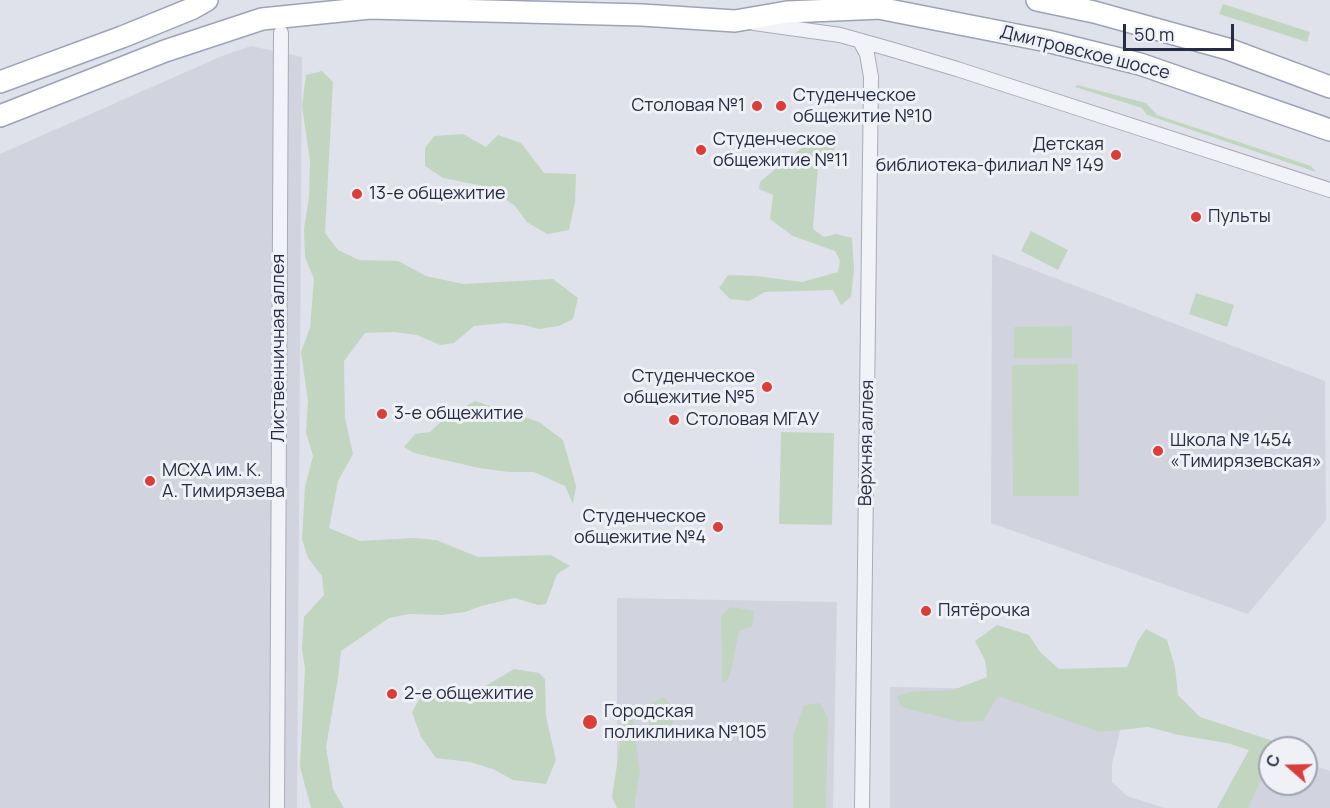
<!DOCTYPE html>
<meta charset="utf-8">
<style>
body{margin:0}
#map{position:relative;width:1330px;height:808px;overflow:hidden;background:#dfe2ea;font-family:Manrope,sans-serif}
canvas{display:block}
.north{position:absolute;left:1258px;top:736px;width:60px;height:60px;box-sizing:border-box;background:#eff1f7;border:2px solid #9fa2af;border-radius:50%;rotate:290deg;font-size:16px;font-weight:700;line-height:24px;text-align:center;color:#262c43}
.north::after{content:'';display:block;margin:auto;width:21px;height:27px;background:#db3d38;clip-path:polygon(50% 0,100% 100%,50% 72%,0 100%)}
.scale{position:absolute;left:1123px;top:24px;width:111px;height:27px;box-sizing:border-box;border:3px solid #262c43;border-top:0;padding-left:8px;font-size:18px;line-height:21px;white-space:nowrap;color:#262c43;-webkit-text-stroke:4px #eff1f7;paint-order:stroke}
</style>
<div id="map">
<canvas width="1330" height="808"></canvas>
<div class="north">С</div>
<div class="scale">50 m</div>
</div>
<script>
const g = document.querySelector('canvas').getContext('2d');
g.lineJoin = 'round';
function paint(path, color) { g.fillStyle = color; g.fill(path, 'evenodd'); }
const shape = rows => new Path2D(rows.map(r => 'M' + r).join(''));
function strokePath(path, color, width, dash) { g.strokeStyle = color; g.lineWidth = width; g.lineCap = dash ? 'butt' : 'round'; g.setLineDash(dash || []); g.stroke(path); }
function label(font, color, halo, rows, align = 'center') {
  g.font = font + ' Manrope,sans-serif'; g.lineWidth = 6; g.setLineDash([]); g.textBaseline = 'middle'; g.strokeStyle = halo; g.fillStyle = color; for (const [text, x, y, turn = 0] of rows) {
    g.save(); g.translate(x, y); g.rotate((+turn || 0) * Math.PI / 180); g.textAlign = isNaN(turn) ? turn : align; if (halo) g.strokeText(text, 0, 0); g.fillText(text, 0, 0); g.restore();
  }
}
paint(shape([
 [251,46,302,57,297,808,0,808,0,154,222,56],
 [992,254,1325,381,1326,520,1248,614,991,523],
 [617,598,837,602,833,808,617,808],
 [890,687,1109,691,1124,715,1112,764,1112,782,1127,796,1165,808,890,808],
 [1270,750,1270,784,1306,784,1306,763,1330,771,1330,808,1246,808]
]), '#d1d4df');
paint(shape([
 [1223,4,1310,32,1307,42,1219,14],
 [322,71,333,82,325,233,338,250,359,260,398,261,426,276,463,284,553,279,578,298,573,319,559,326,539,329,524,325,505,323,474,326,454,343,440,345,417,335,394,332,365,333,344,361,345,418,353,454,338,481,329,528,360,541,414,538,436,540,478,557,551,555,570,566,557,574,546,604,538,605,515,598,481,606,465,612,441,615,409,614,389,618,341,651,338,678,326,747,333,789,344,808,311,808,300,767,305,668,302,649,304,617,324,595,322,576,308,558,302,539,305,487,313,456,306,432,308,401,301,352,310,328,314,279,305,257,304,229,309,197,310,161,302,106,306,75],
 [1077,85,1146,103,1157,115,1311,166,1316,172,1147,115,1142,108,1075,87],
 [828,132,838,141,829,161,818,166,813,229,824,237,836,234,852,238,854,269,851,297,841,305,833,290,765,292,749,301,730,299,719,288,728,275,756,276,802,282,838,272,840,261,835,251,793,236,770,219,773,195,759,189,760,182,785,161,807,144],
 [463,134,486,147,498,135,521,143,544,173,576,174,575,202,569,230,547,234,527,222,515,206,489,187,443,178,425,166,425,148,434,136],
 [1031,231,1068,250,1058,270,1021,251],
 [1196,293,1234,305,1227,327,1189,314],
 [1072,326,1072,358,1014,358,1014,327],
 [1078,364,1079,496,1013,496,1012,365],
 [475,401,539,422,563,440,576,486,573,504,565,486,534,472,509,472,479,468,414,453,404,447,415,434,430,432,445,418],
 [781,432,834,433,832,525,779,524],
 [731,607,754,611,752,626,739,631,731,671,726,682,722,683,721,616],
 [997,625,1029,635,1040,652,1059,669,1127,667,1138,641,1146,629,1167,640,1175,667,1178,695,1200,717,1295,748,1270,748,1270,760,1248,808,1217,808,1249,750,1227,743,1179,735,1148,727,1100,732,998,696,983,721,961,722,901,707,897,697,909,692,953,690,987,677,985,660,975,641],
 [514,669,539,673,545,679,546,716,556,760,546,784,513,780,493,769,470,762,436,758,421,737,412,712,426,688,467,693,484,687],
 [663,697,675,708,671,731,660,737,649,728,649,705],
 [820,703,828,717,826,808,793,808,793,736,804,705],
 [628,711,632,714,640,772,635,799,635,808,617,808,612,797,625,713]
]), '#c1d5c0');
const street = shape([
 [754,23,840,35,890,49,957,69,1330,190],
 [860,41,867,54,871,77,862,808],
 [277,808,281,33]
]);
const primary = shape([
 [1037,0,1094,12,1228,49,1330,87],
 [868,6,1047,41,1140,64,1330,130],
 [0,82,122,37,191,9,207,0],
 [0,116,165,51,262,19,370,8,642,15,735,21,787,12,882,8]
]);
strokePath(street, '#a8abb8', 16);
strokePath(primary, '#9da3b7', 24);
strokePath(street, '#f2f3f8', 14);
strokePath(primary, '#fff', 21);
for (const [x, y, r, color] of [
 [757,106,6,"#db3d38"],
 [781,106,6,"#db3d38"],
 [701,150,6,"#db3d38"],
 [1116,155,6,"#db3d38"],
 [357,194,6,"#db3d38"],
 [1196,217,6,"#db3d38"],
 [767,387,6,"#db3d38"],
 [382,414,6,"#db3d38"],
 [674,420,6,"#db3d38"],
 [1158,451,6,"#db3d38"],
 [150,481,6,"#db3d38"],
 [718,527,6,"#db3d38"],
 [926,611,6,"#db3d38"],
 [392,694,6,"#db3d38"],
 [590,722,8,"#db3d38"]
]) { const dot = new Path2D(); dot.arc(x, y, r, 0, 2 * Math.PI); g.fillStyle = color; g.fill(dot); strokePath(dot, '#eff1f7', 2); }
label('18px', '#262c43', '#eff1f7', [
 ["Дмитровское шоссе",1085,53,14],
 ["Лиственничная аллея",279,348,-90],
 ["Верхняя аллея",867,443,-89]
]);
label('18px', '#262c43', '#eff1f7', [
 ["Студенческое",793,96],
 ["общежитие №10",793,117],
 ["Столовая №1",745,106,"right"],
 ["Студенческое",713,140],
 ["общежитие №11",713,161],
 ["Детская",1104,145,"right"],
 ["библиотека-филиал № 149",1104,166,"right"],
 ["13-е общежитие",369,194],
 ["Пульты",1208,217],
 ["Студенческое",755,377,"right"],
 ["общежитие №5",755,398,"right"],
 ["3-е общежитие",394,414],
 ["Столовая МГАУ",686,420],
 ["Школа № 1454",1170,441],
 ["«Тимирязевская»",1170,462],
 ["МСХА им. К.",162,471],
 ["А. Тимирязева",162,492],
 ["Студенческое",706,517,"right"],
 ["общежитие №4",706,538,"right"],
 ["Пятёрочка",938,611],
 ["2-е общежитие",404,694],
 ["Городская",604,712],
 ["поликлиника №105",604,733]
], 'left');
</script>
